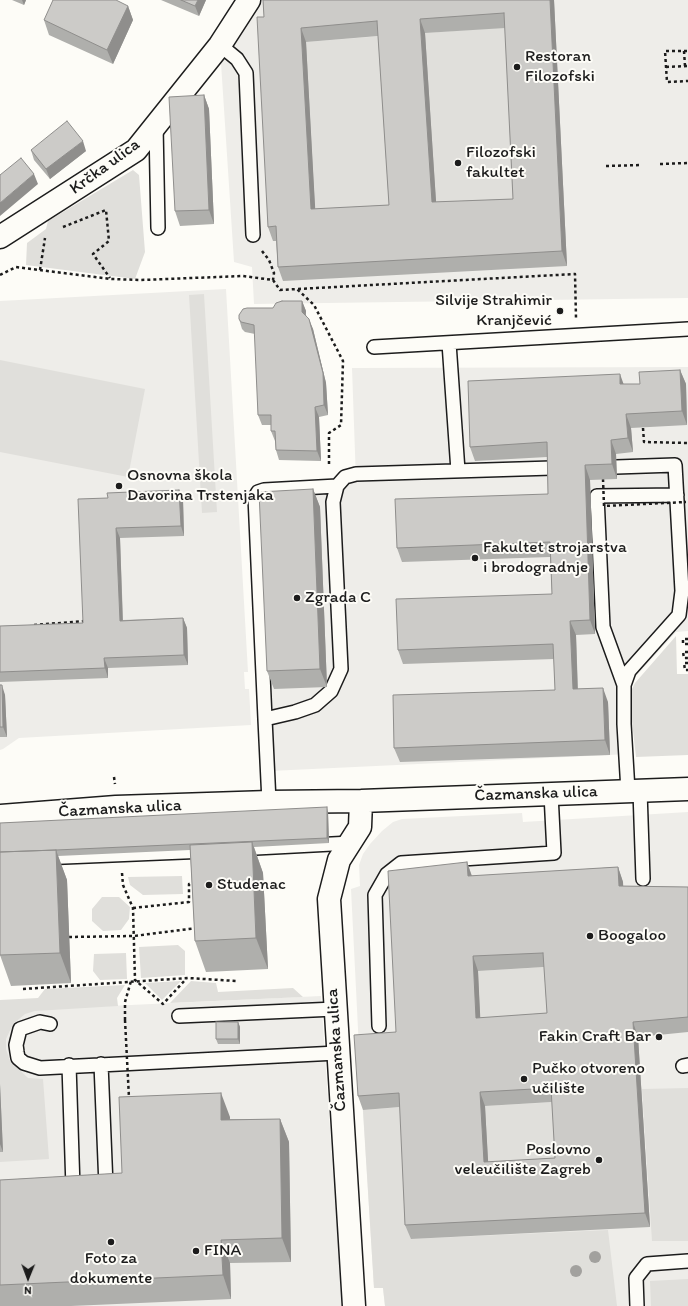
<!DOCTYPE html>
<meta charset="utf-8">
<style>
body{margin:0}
#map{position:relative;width:688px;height:1306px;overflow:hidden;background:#fdfcf7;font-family:Itim,sans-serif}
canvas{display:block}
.north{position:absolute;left:8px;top:1258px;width:40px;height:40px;-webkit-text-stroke:3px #fdfcf7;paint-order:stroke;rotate:181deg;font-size:11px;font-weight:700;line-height:16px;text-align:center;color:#1c1c1c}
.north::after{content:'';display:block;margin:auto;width:14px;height:18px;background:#1c1c1c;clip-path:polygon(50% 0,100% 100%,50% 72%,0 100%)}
</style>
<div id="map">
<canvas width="688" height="1306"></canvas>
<div class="north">N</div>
</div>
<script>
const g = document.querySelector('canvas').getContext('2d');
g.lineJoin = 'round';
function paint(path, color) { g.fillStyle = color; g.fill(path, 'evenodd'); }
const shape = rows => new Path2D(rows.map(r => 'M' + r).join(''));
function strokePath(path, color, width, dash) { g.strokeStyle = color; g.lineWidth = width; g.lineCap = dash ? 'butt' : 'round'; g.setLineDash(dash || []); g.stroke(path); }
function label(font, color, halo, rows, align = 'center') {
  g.font = font + ' Itim,sans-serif'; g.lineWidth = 4; g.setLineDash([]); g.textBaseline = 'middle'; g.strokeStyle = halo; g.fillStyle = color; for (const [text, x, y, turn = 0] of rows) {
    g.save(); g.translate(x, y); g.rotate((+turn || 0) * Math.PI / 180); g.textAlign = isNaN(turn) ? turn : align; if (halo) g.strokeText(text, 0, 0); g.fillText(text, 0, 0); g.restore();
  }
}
paint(shape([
 [260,0,688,0,688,298,254,304,252,267,234,262,221,63],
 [226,289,248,672,244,672,245,689,249,689,251,725,19,738,3,749,0,750,0,301],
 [688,367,688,631,676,632,628,685,630,754,270,771,259,484,356,481,352,368],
 [688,812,688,1306,385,1306,383,1288,374,1288,359,1049,351,889,360,886,359,865,363,854,370,844,382,831,393,822,402,819,522,813,523,822],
 [321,996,342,1306,0,1306,0,1004,25,1010]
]), '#eeede9');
paint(shape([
 [510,27,518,213,437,216,425,33],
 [382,36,394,219,316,223,306,42],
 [133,170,139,175,145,252,135,279,26,265,27,243,46,229,48,221],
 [204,294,217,512,202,513,189,295],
 [0,360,145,389,128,477,0,452],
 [676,636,677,674,688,674,688,755,636,757,630,704,631,691,635,683],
 [182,876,183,894,143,895,130,885,128,877],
 [102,897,119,897,130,907,129,919,121,930,103,931,92,921,92,909],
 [178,945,185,951,185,975,141,978,139,947],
 [126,953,127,979,100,980,93,971,94,954],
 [548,967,552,1028,481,1032,478,971],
 [181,981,162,1000,145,983],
 [191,981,216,983,218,992,293,988,303,997,170,1003],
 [125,985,117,998,118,1006,35,1011,25,1014,13,1024,6,1039,6,1049,10,1061,28,1078,43,1079,49,1159,0,1162,0,1152,3,1152,0,1084,0,1000,38,998,45,989],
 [688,1088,688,1241,652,1241,642,1089],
 [556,1102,560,1173,489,1177,485,1106],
 [404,1107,411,1239,608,1230,617,1306,385,1306,383,1288,374,1288,363,1110],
 [688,1279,688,1306,651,1306,650,1281]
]), '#e0dfdb');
const service = shape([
 [220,45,237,59,246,73,253,235],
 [156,126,158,228],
 [449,343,458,471],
 [374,347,688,329],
 [616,467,675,465,682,591,679,615,629,671,624,685,624,724,628,791],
 [624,685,603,627,597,496,677,495],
 [265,719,255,497,258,492,264,490,337,486],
 [640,791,643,879],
 [269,802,265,719,295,712,315,705,331,691,341,669,333,502,337,486,345,477,356,474,552,468],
 [237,849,351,843],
 [41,858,207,851],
 [179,1016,335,1009],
 [50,1024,40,1022,20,1029,16,1045,17,1052,18,1058,24,1063,40,1068,337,1053],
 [379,1026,375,895,387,874,401,863,554,853,551,794],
 [101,1064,106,1186,102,1186],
 [69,1065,73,1188,78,1187],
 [683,1066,688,1065],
 [637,1306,636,1278,647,1264,688,1261]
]);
const minor = shape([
 [0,237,136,150,220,45,249,0],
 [0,816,116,807,269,802,361,801,688,789],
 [354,1306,329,899,339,860,360,827,361,801]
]);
strokePath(service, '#1c1c1c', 16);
strokePath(minor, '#1c1c1c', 25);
strokePath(shape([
 [684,51,685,66],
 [687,51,665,51,667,82,688,81],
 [666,67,688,66],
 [660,164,688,163],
 [606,166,642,165],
 [63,227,106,210,109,241,93,254,110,278],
 [262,251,269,260,274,273,273,280],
 [40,270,45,238],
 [0,275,16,267,111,279,141,280,243,276,273,280,280,290,297,289,314,305,343,361,341,425,329,433,329,466],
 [298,289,575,274,576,318],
 [643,428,644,442,688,443],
 [34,625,85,621],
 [688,639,683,639,683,644,688,644],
 [688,652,683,652,684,658,688,658],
 [688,663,684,663,685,670,688,670],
 [114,777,115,784],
 [122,873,123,885,133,908,135,980,163,1004,187,978],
 [133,908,189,902,189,884,195,884],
 [69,937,134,936,197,928],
 [23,989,188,978,236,981],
 [125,1020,125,1002,131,981]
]), '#1c1c1c', 2.5, [3, 3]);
strokePath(service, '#fdfcf7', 13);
strokePath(minor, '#fdfcf7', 22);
strokePath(shape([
 [603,479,604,506,686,502],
 [125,1020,129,1098]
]), '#1c1c1c', 2.5, [3, 3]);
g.fillStyle = '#a2a19e';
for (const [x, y] of [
 [595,1257],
 [576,1271]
]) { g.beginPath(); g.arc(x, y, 6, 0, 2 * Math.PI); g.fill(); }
paint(shape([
 [12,0,26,0,24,5],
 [161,0,206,0,199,16],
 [263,0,554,0,567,266,283,281,278,267,276,241,273,241,268,227,264,17],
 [505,28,513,199,436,202,425,33],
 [378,36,389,205,315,209,306,42],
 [128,6,133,20,113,64,49,35,44,20],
 [204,95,209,109,214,224,180,226,175,211],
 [31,150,86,151,50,179,34,160],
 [302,301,306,311,306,315,313,329,326,383,328,415,319,417,321,461,279,460,276,450,275,441,271,431,271,425,262,425,258,415,255,334,245,332,242,329,239,319],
 [680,370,686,384,687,425,631,428,633,452,616,454,617,479,590,480,595,634,576,635,578,689,608,702,610,755,400,762,394,748,555,690,554,659,403,664,398,650,552,594,550,557,402,562,397,548,548,494,547,457,475,461,470,447,623,384,640,384],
 [313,489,320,507,327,687,274,689,267,671],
 [179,490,183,500,184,536,120,538,123,620,183,618,187,628,188,665,108,668,108,678,0,682,0,626,83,623,108,498],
 [0,685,5,695,7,737,0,737],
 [328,812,329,843,254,847,263,873,268,969,206,972,195,941,190,850,58,856,67,880,71,983,11,986,0,955,0,823],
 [467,862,472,876,618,867,623,882,623,886,688,887,688,1032,638,1037,650,1227,411,1239,405,1225,400,1107,363,1110,358,1096,396,1032],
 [544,967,547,1013,480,1018,478,971],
 [552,1102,555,1158,488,1162,485,1106],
 [238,1022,240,1027,240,1044,218,1044,216,1039],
 [0,1084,3,1152,0,1152],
 [230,1117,230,1119,280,1119,289,1142,291,1262,230,1263,231,1299,71,1306,0,1306,0,1180,122,1173]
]), '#afafac');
paint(shape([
 [22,0,26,0,24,5],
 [198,0,206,0,199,16,195,6],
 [550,0,554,0,567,266,562,251],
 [128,6,133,20,113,64,107,50],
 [420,19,425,33,437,216,432,202],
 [301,28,306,42,316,223,311,209],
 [204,95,209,109,214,224,209,210],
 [83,141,86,151,50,179,46,169],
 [34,174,38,184,0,216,0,203],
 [302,301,306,311,305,322,302,312],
 [309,319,313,329,326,383,328,415,324,405],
 [680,370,686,384,687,425,682,411],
 [620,374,625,388,620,384],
 [315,407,319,417,321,461,317,451],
 [626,414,631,428,633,452,628,438],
 [611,440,616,454,617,479,612,464],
 [585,465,590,480,595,634,590,620],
 [313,489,320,507,327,687,320,669],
 [179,490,183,500,184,536,181,526],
 [116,528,120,538,123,631,120,621],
 [183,618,187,628,188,665,184,655],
 [570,621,576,635,578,703,573,689],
 [104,658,108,668,108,678,105,668],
 [2,685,5,695,7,737,3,727],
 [603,688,608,702,610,755,605,740],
 [327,807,328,812,329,843,327,838],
 [252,842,263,873,268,969,256,938],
 [56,850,67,880,71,983,60,953],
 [467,862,472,877,468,876],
 [618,867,623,882,624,900,619,886],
 [473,956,478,971,481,1032,476,1018],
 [238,1022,240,1027,240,1044,238,1039],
 [633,1022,638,1037,650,1227,645,1213],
 [0,1084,3,1152,0,1144],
 [480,1092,485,1106,489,1177,484,1162],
 [221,1093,230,1117,229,1143,221,1120],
 [280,1119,289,1142,291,1262,282,1238],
 [221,1240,230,1263,231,1299,223,1275]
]), '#8f8e8c');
const building = shape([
 [53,0,116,0,128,6,107,50,44,20,53,0],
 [181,0,198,0,195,6,181,0],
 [263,0,550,0,562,251,278,267,276,226,268,227,257,17,264,17,263,0],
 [504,13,513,199,432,202,420,19,504,13],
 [377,21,389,205,311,209,301,28,377,21],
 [204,95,209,210,175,211,169,97,204,95],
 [67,121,83,141,46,169,31,150,67,121],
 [21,158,34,174,0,203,0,175,21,158],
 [282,301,302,301,302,312,309,319,323,373,324,405,315,407,317,451,276,450,275,431,271,431,271,415,258,415,254,325,241,322,239,319,239,315,243,309,247,308,273,308,276,303,282,301],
 [680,370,682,411,626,414,628,438,611,440,612,464,585,465,590,620,570,621,573,689,603,688,605,740,394,748,393,695,555,690,553,644,398,650,396,599,552,594,550,542,397,548,395,499,548,494,547,442,470,447,468,381,620,374,620,384,640,384,639,372,680,370],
 [313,489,320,669,267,671,259,492,313,489],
 [179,490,181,526,116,528,120,621,183,618,184,655,104,658,105,668,0,672,0,626,83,623,78,499,108,498,107,493,179,490],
 [0,685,2,685,3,727,0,727,0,685],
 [327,807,327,838,56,850,0,852,0,823,327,807],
 [252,842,256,938,195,941,190,845,252,842],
 [56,850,60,953,0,955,0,852,56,850],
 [467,862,468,876,618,867,619,886,688,887,688,1017,633,1022,645,1213,405,1225,399,1093,358,1096,354,1035,396,1032,388,871,467,862],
 [543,953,547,1013,476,1018,473,956,543,953],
 [551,1088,555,1158,484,1162,480,1092,551,1088],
 [216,1022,238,1022,238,1039,216,1039,216,1022],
 [221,1093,221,1120,280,1119,282,1238,221,1240,223,1275,0,1285,0,1180,122,1173,119,1097,221,1093]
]);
paint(building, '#cccbc8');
strokePath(building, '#8f8e8c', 1);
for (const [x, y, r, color] of [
 [517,67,4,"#1c1c1c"],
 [458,163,4,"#1c1c1c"],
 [560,311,4,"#1c1c1c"],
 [119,486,4,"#1c1c1c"],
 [475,558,4,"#1c1c1c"],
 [297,598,4,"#1c1c1c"],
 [209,885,4,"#1c1c1c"],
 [590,936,4,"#1c1c1c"],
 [659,1037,4,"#1c1c1c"],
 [524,1079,4,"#1c1c1c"],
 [599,1160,4,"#1c1c1c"],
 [111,1242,4,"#1c1c1c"],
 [196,1251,4,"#1c1c1c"]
]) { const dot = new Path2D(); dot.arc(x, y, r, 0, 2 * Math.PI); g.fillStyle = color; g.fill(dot); strokePath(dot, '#fdfcf7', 1.5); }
label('17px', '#1c1c1c', '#fdfcf7', [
 ["Restoran",525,57],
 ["Filozofski",525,77],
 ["Filozofski",466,153],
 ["fakultet",466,173],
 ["Silvije Strahimir",552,301,"right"],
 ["Kranjčević",552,321,"right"],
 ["Osnovna škola",127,476],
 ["Davorina Trstenjaka",127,496],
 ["Fakultet strojarstva",483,548],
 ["i brodogradnje",483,568],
 ["Zgrada C",305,598],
 ["Studenac",217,885],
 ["Boogaloo",598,936],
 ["Fakin Craft Bar",651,1037,"right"],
 ["Pučko otvoreno",532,1069],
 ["učilište",532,1089],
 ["Poslovno",591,1150,"right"],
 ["veleučilište Zagreb",591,1170,"right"],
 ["FINA",204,1251],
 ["Foto za",111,1259,"center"],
 ["dokumente",111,1279,"center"]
], 'left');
label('17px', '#1c1c1c', '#fdfcf7', [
 ["Krčka ulica",105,167,-36],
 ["Čazmanska ulica",536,794,-2],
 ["Čazmanska ulica",120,809,-3],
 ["Čazmanska ulica",337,1050,-94]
]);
</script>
